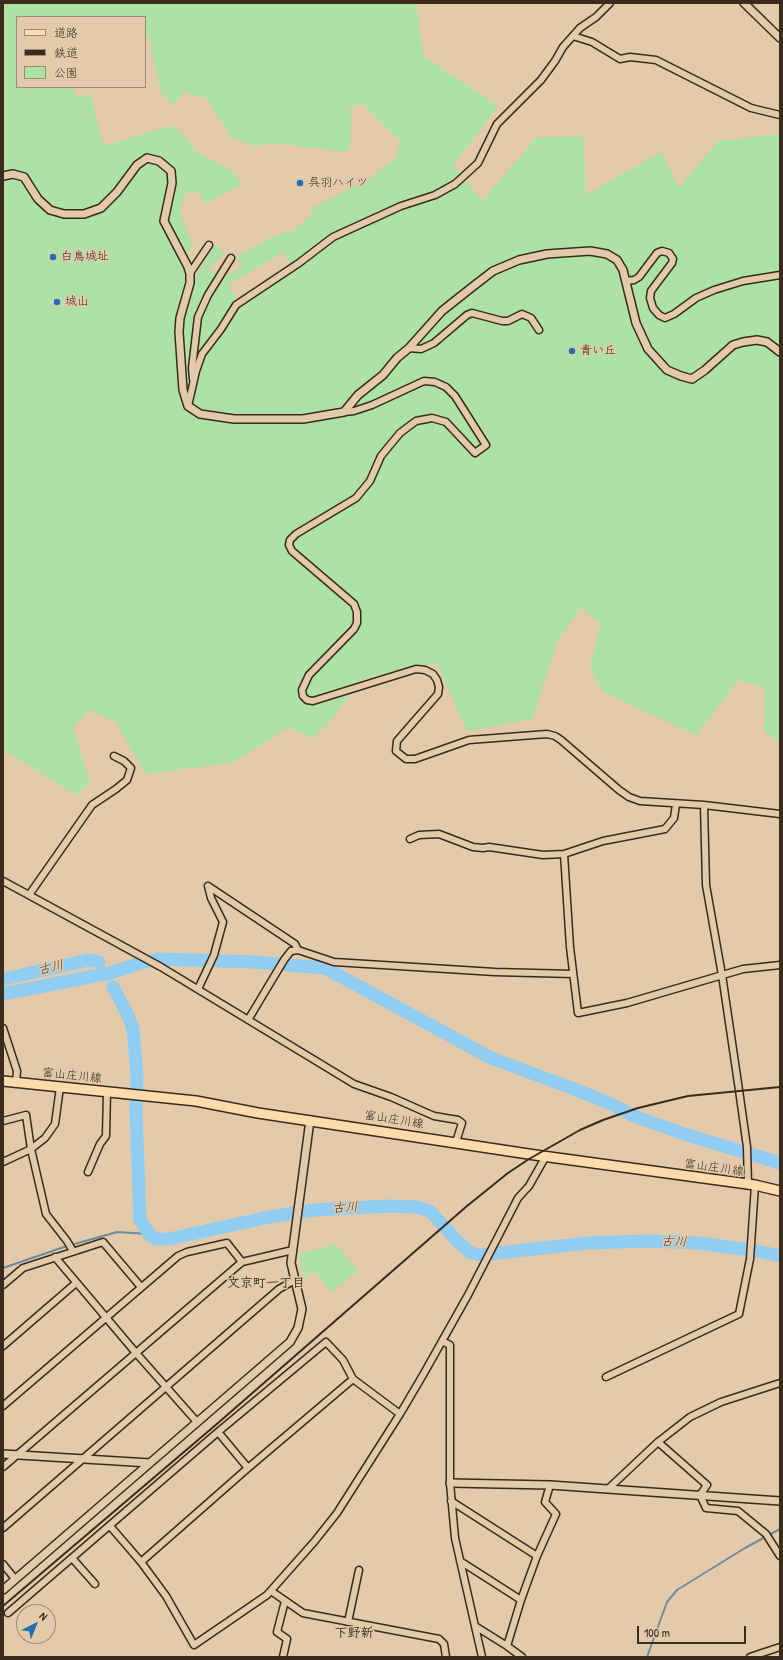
<!DOCTYPE html>
<meta charset="utf-8">
<style>
body{margin:0}
#map{position:relative;width:783px;height:1660px;overflow:hidden;background:#e2caaa;font-family:"Patrick Hand","Klee One",sans-serif}
canvas{display:block}
.frame{position:absolute;inset:0;border:4px solid #3b2a1e;pointer-events:none}
.legend{position:absolute;left:16px;top:16px;width:130px;height:72px;box-sizing:border-box;background:#e2caaa;border:1px solid #9f8a72;margin:0;padding:5px 7px;list-style:none;font-size:12px;color:#3b2a1e}
.legend li{display:flex;align-items:center;gap:8px;height:20px}
.legend b{width:20px;border:1px solid #9f8a72}
.north{position:absolute;left:16px;top:1604px;width:40px;height:40px;box-sizing:border-box;background:#e2caaa;border:1px solid #9f8a72;border-radius:50%;rotate:43deg;font-size:11px;font-weight:700;line-height:16px;text-align:center;color:#3b2a1e}
.north::after{content:'';display:block;margin:auto;width:14px;height:18px;background:#1f6fb2;clip-path:polygon(50% 0,100% 100%,50% 72%,0 100%)}
.scale{position:absolute;left:637px;top:1626px;width:109px;height:18px;box-sizing:border-box;border:2px solid #3b2a1e;border-top:0;padding-left:5px;font-size:12px;line-height:14px;white-space:nowrap;color:#3b2a1e;-webkit-text-stroke:3px #e2caaa;paint-order:stroke}
</style>
<div id="map">
<canvas width="783" height="1660"></canvas>
<div class="frame"></div>
<ul class="legend">
<li><b style="height:5px;background:#fedbac"></b>道路</li>
<li><b style="height:5px;background:#3b2a1e"></b>鉄道</li>
<li><b style="height:11px;background:#ace2a4"></b>公園</li>
</ul>
<div class="north">N</div>
<div class="scale">100 m</div>
</div>
<script>
const g = document.querySelector('canvas').getContext('2d');
g.lineJoin = 'round';
function paint(path, color) { g.fillStyle = color; g.fill(path, 'evenodd'); }
const shape = rows => new Path2D(rows.map(r => 'M' + r).join(''));
function strokePath(path, color, width, dash) { g.strokeStyle = color; g.lineWidth = width; g.lineCap = dash ? 'butt' : 'round'; g.setLineDash(dash || []); g.stroke(path); }
function label(font, color, halo, rows, align = 'center') {
  g.font = font + ' "Patrick Hand","Klee One",sans-serif'; g.lineWidth = 3; g.setLineDash([]); g.textBaseline = 'middle'; g.strokeStyle = halo; g.fillStyle = color; for (const [text, x, y, turn = 0] of rows) {
    g.save(); g.translate(x, y); g.rotate((+turn || 0) * Math.PI / 180); g.textAlign = isNaN(turn) ? turn : align; if (halo) g.strokeText(text, 0, 0); g.fillText(text, 0, 0); g.restore();
  }
}
paint(shape([
 [3,3,416,3,423,56,498,106,453,165,482,201,536,138,583,136,586,195,661,152,679,188,718,141,780,134,780,744,764,731,765,687,739,680,696,735,603,692,590,668,601,624,582,608,558,639,532,719,467,731,437,663,362,679,326,726,311,738,289,727,232,763,145,774,116,722,89,710,73,728,90,783,77,795,3,750],
 [17,17,145,17,145,36,149,36,161,94,174,105,184,92,206,98,231,137,254,146,276,143,342,152,349,150,352,126,350,109,361,103,400,141,396,158,370,178,312,208,312,215,292,232,286,232,266,240,240,255,237,259,242,267,226,276,208,270,224,254,216,243,196,276,188,251,193,245,180,214,184,194,198,191,205,204,241,185,234,172,197,152,184,135,174,126,166,127,104,146,93,107,92,95,75,96,74,87,17,87],
 [283,252,292,266,238,300,228,285],
 [335,1244,358,1270,332,1292,314,1270,304,1279,299,1254]
]), '#ace2a4');
strokePath(shape([
 [3,1268,64,1247,117,1232,149,1234],
 [647,1657,667,1602,677,1590,745,1548,780,1529]
]), '#6e8c9d', 2);
strokePath(shape([
 [3,979,89,960,99,962],
 [113,987,128,1015,133,1029,137,1075,136,1109,140,1220,149,1234,156,1239,169,1239,269,1217,314,1210,389,1206,417,1207,430,1211,459,1243,471,1253,480,1255,588,1243,648,1241,698,1243,757,1251,780,1256],
 [3,994,110,973,141,963,157,959,254,962,325,968,491,1058,569,1087,611,1104,634,1116,687,1135,780,1163]
]), '#90cdf1', 13);
const minor = shape([
 [573,36,592,42,620,59,630,57,656,60,751,108,780,115],
 [190,273,209,245],
 [626,281,634,280,639,277,657,253,662,251,669,253,673,259,672,263,651,291,650,298,653,308,659,315,665,318,674,314,696,298,714,290,743,281,780,275],
 [409,348,421,349,434,343,467,315,472,313,502,321,508,321,522,314,531,318,539,330],
 [193,379,192,368,198,317,208,295,231,258],
 [188,406,196,371,202,354,221,329,236,305,299,263,333,237,401,206,435,195,455,184,478,163,497,124,541,80,555,61,563,47,580,28,596,17,610,3],
 [344,412,354,411,372,405,424,381,435,382,446,387,455,396,486,445,475,453,446,422,432,418,416,421,400,433,381,456,370,481,356,498,296,534,290,540,289,545,292,551,354,604,357,612,357,623,354,629,309,675,302,690,303,696,307,700,313,701,416,669,425,670,433,674,437,680,439,687,438,694,397,741,396,751,406,759,415,759,469,740,547,734,555,736,561,740,619,790,629,797,640,801,704,805,780,814],
 [704,805,706,885,722,975,739,1090,747,1147,748,1185],
 [410,839,419,835,439,834,473,847,483,848,489,847,543,855,564,854,603,841,665,829,674,818,676,804],
 [564,854,570,947,578,1013,627,1003,743,969,780,965],
 [3,881,161,967,354,1084,391,1097,434,1116,458,1120,462,1123,456,1142],
 [208,886,295,944,298,950,334,962,495,972,573,974],
 [29,895,92,805,116,789,127,780,131,768,124,761,114,756],
 [198,989,214,955,223,922,211,898,208,886],
 [248,1020,284,960,291,951,298,950],
 [3,1028,17,1071,16,1082],
 [3,1121,26,1115,31,1149,46,1214,67,1241,73,1251],
 [3,1162,31,1149,45,1138,55,1124,60,1087],
 [88,1172,100,1144,106,1136,107,1091],
 [55,1257,136,1353,197,1422],
 [3,1285,23,1268,103,1242,141,1287],
 [442,1341,450,1345,450,1483,455,1538,482,1657],
 [3,1346,76,1283],
 [606,1377,739,1314,750,1259,755,1185],
 [3,1406,178,1256,187,1252,227,1243,242,1262],
 [658,1442,707,1485,700,1495,706,1508,738,1511,766,1534,780,1556],
 [3,1467,242,1262,293,1250],
 [248,1468,218,1432,326,1342,343,1360,353,1379,400,1414],
 [608,1489,658,1442,690,1417,721,1402,780,1383],
 [451,1501,537,1556],
 [110,1526,141,1562,166,1596,194,1645,267,1595,314,1542,337,1513,400,1414,423,1375,468,1295,518,1198,529,1186,546,1156],
 [3,1528,279,1289,295,1280],
 [72,1558,95,1584],
 [460,1561,521,1600],
 [141,1562,248,1468,353,1379],
 [3,1564,15,1579],
 [271,1591,303,1613,439,1639,444,1644,446,1657],
 [8,1613,218,1432],
 [348,1622,359,1570],
 [475,1626,507,1646],
 [283,1657,287,1639,277,1632,285,1601],
 [522,1657,507,1646,521,1600,537,1556,556,1514,545,1502,550,1485],
 [750,1657,780,1647]
]);
const tertiary = shape([
 [744,3,780,38],
 [3,176,13,174,24,177,38,199,50,210,64,214,84,214,101,208,117,192,137,165,147,158,159,161,171,171,172,183,164,221,188,267,190,274,190,283,180,318,179,332,183,390,188,406,200,414,234,419,303,419,344,412,358,395,383,375,397,358,409,348,442,311,471,288,493,271,519,260,547,254,590,251,607,254,617,260,623,270,636,323,648,349,667,370,681,376,692,379,705,370,733,345,743,342,757,340,767,342,780,352],
 [3,1454,150,1463],
 [450,1483,550,1485,780,1501],
 [3,1590,290,1342,298,1328,302,1309,291,1263,310,1120]
]);
const primary = shape([
 [3,1081,196,1101,258,1113,535,1155,755,1185,780,1191]
]);
strokePath(minor, '#3b2a1e', 9);
strokePath(tertiary, '#3b2a1e', 10);
strokePath(primary, '#3b2a1e', 12);
strokePath(minor, '#e2caaa', 6);
strokePath(tertiary, '#e2caaa', 7);
strokePath(primary, '#fedbac', 9);
strokePath(shape([
 [3,1606,218,1423,467,1206,508,1173,529,1159,580,1130,603,1120,638,1108,688,1096,780,1087]
]), '#3b2a1e', 2);
for (const [x, y, r, color] of [
 [300,183,4,"#1f6fb2"],
 [53,257,4,"#1f6fb2"],
 [57,302,4,"#1f6fb2"],
 [572,351,4,"#1f6fb2"]
]) { const dot = new Path2D(); dot.arc(x, y, r, 0, 2 * Math.PI); g.fillStyle = color; g.fill(dot); strokePath(dot, '#e2caaa', 1.5); }
label('12px', '#3b2a1e', '#e2caaa', [
 ["呉羽ハイツ",308,183],
 ["白鳥城址",61,257],
 ["城山",65,302],
 ["青い丘",580,351]
], 'left');
label('12px', '#3b2a1e', '#e2caaa', [
 ["富山庄川線",72,1076,6],
 ["富山庄川線",394,1120,9],
 ["富山庄川線",714,1168,8]
]);
label('italic 13px', '#443a33', '#e2caaa', [
 ["古川",51,968,-13],
 ["古川",345,1208,-3],
 ["古川",674,1242,3]
]);
label('bold 13px', '#3b2a1e', '#e2caaa', [
 ["文京町一丁目",266,1284],
 ["下野新",354,1634]
]);
</script>
